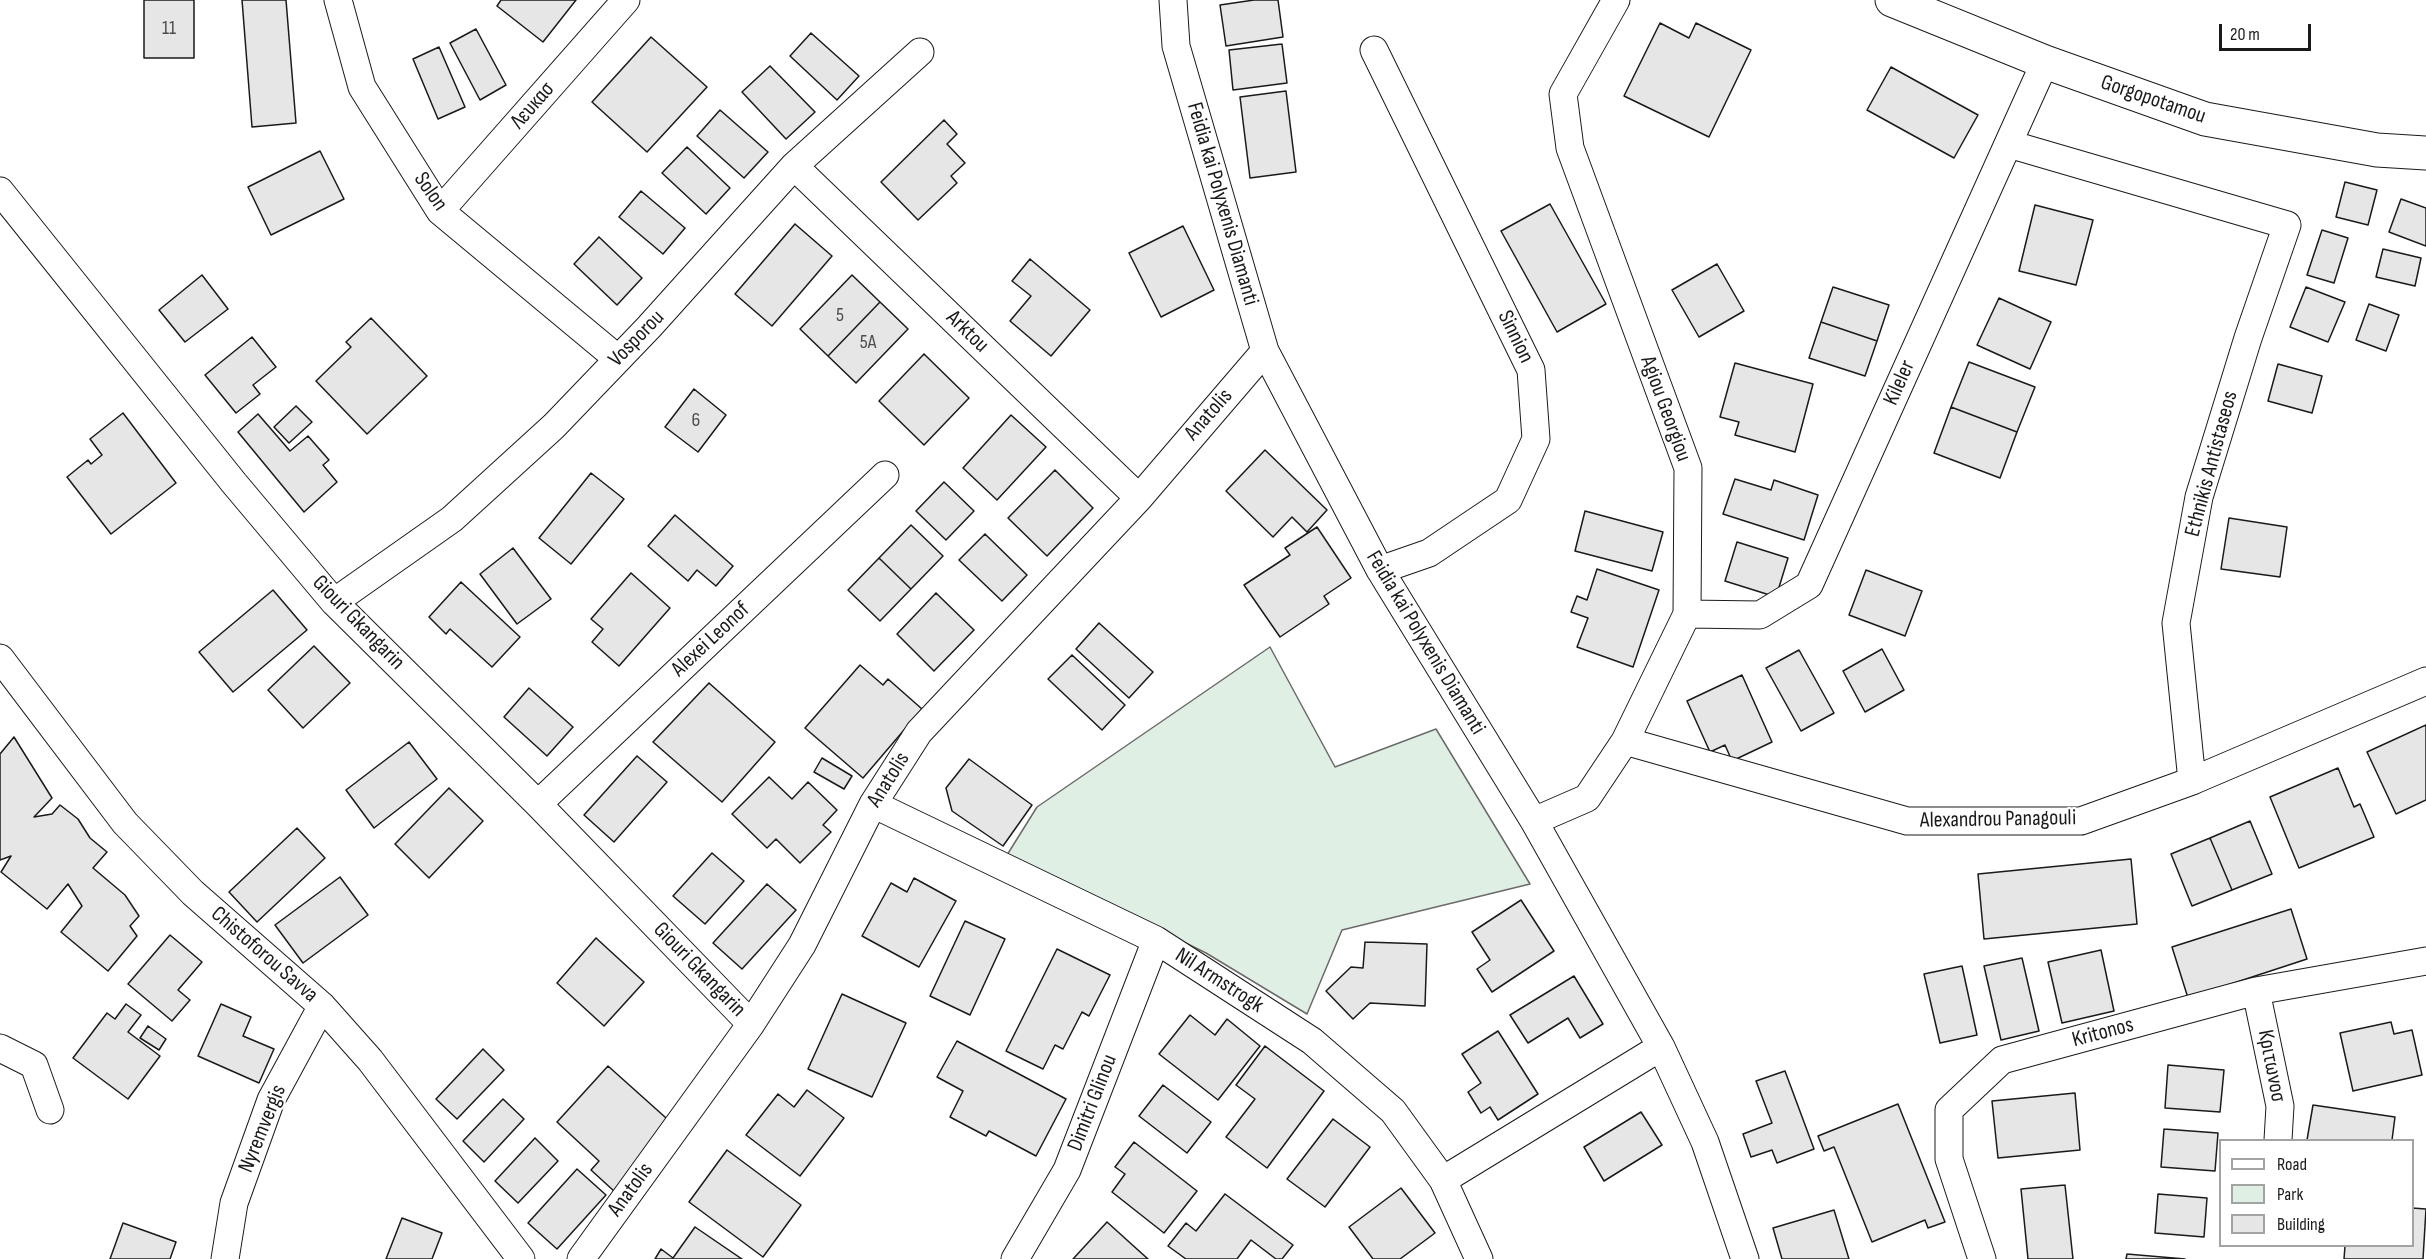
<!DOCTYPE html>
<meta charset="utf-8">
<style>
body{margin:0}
#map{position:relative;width:2426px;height:1259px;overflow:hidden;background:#fff;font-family:"Sofia Sans Condensed",sans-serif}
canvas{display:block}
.legend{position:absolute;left:2219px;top:1139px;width:195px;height:108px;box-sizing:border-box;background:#fff;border:2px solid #a3a3a3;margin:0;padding:8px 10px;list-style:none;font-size:18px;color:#1a1a1a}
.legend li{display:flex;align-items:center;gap:12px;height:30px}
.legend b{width:30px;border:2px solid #a3a3a3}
.scale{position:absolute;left:2219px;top:24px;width:92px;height:27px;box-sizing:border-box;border:3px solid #1a1a1a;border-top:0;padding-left:8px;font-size:18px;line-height:21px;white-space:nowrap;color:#1a1a1a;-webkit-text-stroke:4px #fff;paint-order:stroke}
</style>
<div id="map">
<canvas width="2426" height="1259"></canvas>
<ul class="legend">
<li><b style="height:8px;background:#fff"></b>Road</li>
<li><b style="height:16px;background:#e0efe3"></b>Park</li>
<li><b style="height:16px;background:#e6e6e6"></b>Building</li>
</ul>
<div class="scale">20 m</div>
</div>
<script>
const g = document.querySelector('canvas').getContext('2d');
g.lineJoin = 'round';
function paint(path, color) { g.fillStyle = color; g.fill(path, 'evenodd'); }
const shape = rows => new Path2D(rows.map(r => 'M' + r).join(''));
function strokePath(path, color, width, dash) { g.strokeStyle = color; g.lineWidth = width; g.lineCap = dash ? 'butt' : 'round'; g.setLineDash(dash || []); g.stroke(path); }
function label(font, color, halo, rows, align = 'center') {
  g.font = font + ' "Sofia Sans Condensed",sans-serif'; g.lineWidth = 4.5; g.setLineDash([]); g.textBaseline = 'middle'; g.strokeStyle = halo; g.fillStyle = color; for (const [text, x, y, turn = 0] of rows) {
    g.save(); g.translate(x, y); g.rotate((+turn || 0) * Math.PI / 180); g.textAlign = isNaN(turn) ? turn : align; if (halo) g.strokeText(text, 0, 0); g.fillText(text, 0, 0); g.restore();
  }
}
const green = shape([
 [1270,647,1335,767,1436,729,1530,884,1342,930,1307,1014,1206,953,1007,855,1037,807,1270,647]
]);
paint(green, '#e0efe3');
strokePath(green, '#6a6a6a', 1.5);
const building = shape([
 [144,0,194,0,194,58,144,58,144,0],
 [242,0,286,0,296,123,252,127,242,0],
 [501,0,576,0,543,42,497,6,501,0],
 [1254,0,1278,0,1283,37,1226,46,1220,5,1254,0],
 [1660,23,1689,38,1696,23,1751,50,1709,137,1624,96,1660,23],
 [476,29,506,85,480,100,450,43,476,29],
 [811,33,859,76,837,100,790,56,811,33],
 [651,37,707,87,647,152,592,102,651,37],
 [1282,44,1287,83,1233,90,1229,50,1282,44],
 [439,47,465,107,438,119,413,59,439,47],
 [770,66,815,112,786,139,742,92,770,66],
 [1891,67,1978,115,1954,158,1867,110,1891,67],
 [1286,91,1296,172,1250,178,1240,97,1286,91],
 [720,110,768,152,744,178,697,136,720,110],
 [944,120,957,134,947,144,965,163,951,176,957,183,918,220,881,182,944,120],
 [687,147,730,188,706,214,662,173,687,147],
 [320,151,344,199,271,235,248,187,320,151],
 [2345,182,2377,190,2368,225,2336,217,2345,182],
 [641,191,685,228,663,254,619,217,641,191],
 [2401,199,2426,208,2426,246,2389,232,2401,199],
 [1550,204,1606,304,1557,332,1501,231,1550,204],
 [2035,205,2093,220,2076,285,2019,271,2035,205],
 [795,224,832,256,772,326,735,294,795,224],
 [1183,226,1214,290,1161,317,1129,253,1183,226],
 [2322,230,2348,238,2334,283,2307,275,2322,230],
 [599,237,642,278,617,305,574,264,599,237],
 [2383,249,2421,258,2415,286,2376,277,2383,249],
 [1030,259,1090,310,1051,356,1010,321,1031,296,1012,281,1030,259],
 [1717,264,1744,311,1699,337,1672,290,1717,264],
 [202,275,228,309,185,342,159,310,202,275],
 [852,275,880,302,828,356,800,329,852,275],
 [1833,287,1889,305,1877,341,1821,322,1833,287],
 [2306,287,2345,302,2328,342,2290,327,2306,287],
 [1999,298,2051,322,2030,369,1977,345,1999,298],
 [880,302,908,329,856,383,828,356,880,302],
 [2369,304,2399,315,2386,351,2356,340,2369,304],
 [371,318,427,376,367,434,316,381,351,347,346,342,371,318],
 [1821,322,1877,341,1865,376,1809,358,1821,322],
 [252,337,276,367,253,385,260,394,236,413,205,375,252,337],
 [924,354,969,398,924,445,879,401,924,354],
 [1969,362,2035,387,2017,432,1951,407,1969,362],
 [1735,363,1813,384,1795,452,1735,435,1739,422,1720,417,1735,363],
 [2278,364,2322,376,2312,413,2268,401,2278,364],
 [694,389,726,415,698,452,665,427,694,389],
 [296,406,312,422,289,443,274,427,296,406],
 [1951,407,2017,432,2000,478,1934,453,1951,407],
 [123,413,176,483,111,534,67,477,88,460,91,464,102,455,90,439,123,413],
 [258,414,290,451,308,436,329,460,323,465,337,482,304,512,238,432,258,414],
 [1011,415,1046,447,997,500,963,468,1011,415],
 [1265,450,1327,510,1307,532,1292,517,1273,537,1226,491,1265,450],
 [1055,470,1093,508,1047,556,1008,518,1055,470],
 [591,473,624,499,571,564,539,538,591,473],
 [1735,479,1771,490,1774,480,1818,495,1804,540,1723,514,1735,479],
 [944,482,974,511,946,540,916,511,944,482],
 [1585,511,1663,532,1652,571,1575,551,1585,511],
 [675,515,733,566,716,586,697,570,688,581,648,546,675,515],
 [2229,518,2287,527,2280,577,2221,569,2229,518],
 [911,525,943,556,911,589,879,558,911,525],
 [1317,527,1351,578,1324,596,1329,604,1280,637,1244,585,1290,555,1285,548,1317,527],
 [985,534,1027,575,1002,601,959,560,985,534],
 [1737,542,1788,558,1776,597,1725,581,1737,542],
 [513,548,551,599,517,624,480,574,513,548],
 [879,558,911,589,880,621,848,590,879,558],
 [1597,569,1659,590,1633,667,1577,647,1588,618,1571,612,1577,596,1587,600,1597,569],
 [1866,570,1922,591,1905,636,1849,615,1866,570],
 [631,573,670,608,619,666,592,642,603,629,591,619,631,573],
 [461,582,520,637,492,667,450,629,446,634,429,617,461,582],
 [273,590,307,630,233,692,199,652,273,590],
 [936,593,974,630,934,671,897,634,936,593],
 [1099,623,1153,672,1129,698,1076,649,1099,623],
 [314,646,350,683,303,728,268,690,314,646],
 [1882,649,1904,690,1865,712,1843,671,1882,649],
 [1799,650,1834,713,1801,731,1766,668,1799,650],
 [1072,655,1125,705,1102,730,1048,679,1072,655],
 [860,665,883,685,888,679,922,709,863,778,805,728,860,665],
 [1742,675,1772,742,1732,761,1725,745,1710,752,1687,701,1742,675],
 [709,683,775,742,722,802,653,742,709,683],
 [529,688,573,727,547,756,504,717,529,688],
 [2426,725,2426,800,2396,814,2367,752,2426,725],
 [14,737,52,798,34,817,52,814,60,805,78,819,90,838,107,852,93,868,125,895,139,916,130,926,137,936,108,971,61,932,82,906,68,884,47,909,1,872,11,856,0,860,0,754,14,737],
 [409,742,437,779,374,828,346,790,409,742],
 [637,756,667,782,614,842,584,815,637,756],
 [822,758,852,776,844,789,814,772,822,758],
 [969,759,1032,805,1003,846,952,811,946,788,969,759],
 [2338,768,2354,807,2360,804,2374,837,2299,868,2270,797,2338,768],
 [769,777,792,799,808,782,837,810,823,825,831,832,800,863,776,839,767,848,732,814,769,777],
 [449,788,483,821,429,878,395,844,449,788],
 [2250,821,2272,874,2232,890,2210,838,2250,821],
 [297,828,325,858,257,922,229,892,297,828],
 [2210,838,2232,890,2192,906,2171,854,2210,838],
 [712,853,744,881,705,924,673,896,712,853],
 [2131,859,2137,924,1984,939,1978,874,2131,859],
 [340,877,368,915,303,963,275,925,340,877],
 [914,878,956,901,919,967,862,936,891,883,907,892,914,878],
 [767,884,796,910,742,969,713,943,767,884],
 [1521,900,1554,951,1492,992,1477,969,1490,960,1472,932,1521,900],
 [2291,909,2307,959,2188,998,2172,947,2291,909],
 [965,921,1005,939,970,1015,930,996,965,921],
 [170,935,202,962,178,990,190,1000,172,1021,128,984,170,935],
 [596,938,644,982,604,1026,557,983,596,938],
 [1365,942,1427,944,1425,1006,1370,1003,1353,1019,1326,991,1351,967,1363,968,1365,942],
 [1057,949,1110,975,1089,1016,1082,1012,1063,1049,1055,1045,1043,1069,1006,1051,1057,949],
 [2101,950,2114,1011,2062,1023,2048,962,2101,950],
 [2022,958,2039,1031,2001,1040,1984,966,2022,958],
 [1962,966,1977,1035,1940,1043,1924,974,1962,966],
 [1574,976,1603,1024,1580,1038,1568,1018,1528,1043,1510,1015,1574,976],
 [842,994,906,1023,872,1097,808,1069,842,994],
 [126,1004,141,1015,128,1032,160,1056,128,1099,73,1058,107,1013,115,1019,126,1004],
 [221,1004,251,1017,243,1036,274,1049,259,1083,198,1056,221,1004],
 [1190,1015,1215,1035,1227,1019,1260,1046,1218,1100,1159,1054,1190,1015],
 [2391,1022,2394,1034,2412,1030,2422,1075,2353,1091,2340,1033,2391,1022],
 [148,1026,166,1039,159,1050,140,1038,148,1026],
 [1498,1031,1538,1094,1498,1120,1490,1107,1481,1113,1468,1092,1481,1083,1462,1054,1498,1031],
 [957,1041,1066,1099,1036,1156,989,1131,986,1136,950,1117,963,1091,937,1077,957,1041],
 [1265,1046,1324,1091,1267,1168,1226,1137,1255,1099,1236,1085,1265,1046],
 [483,1049,504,1070,457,1119,436,1099,483,1049],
 [2168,1065,2224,1070,2220,1112,2165,1108,2168,1065],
 [608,1066,675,1126,615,1192,591,1170,599,1161,557,1122,608,1066],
 [1785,1071,1814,1149,1777,1163,1772,1150,1751,1157,1743,1134,1772,1123,1756,1081,1785,1071],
 [1163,1085,1211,1122,1187,1153,1139,1116,1163,1085],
 [807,1090,844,1118,800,1176,746,1135,778,1094,794,1107,807,1090],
 [2075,1093,2080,1150,1998,1158,1992,1101,2075,1093],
 [503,1099,524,1119,484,1162,463,1141,503,1099],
 [1898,1104,1945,1222,1928,1228,1925,1220,1872,1242,1834,1147,1824,1151,1818,1136,1898,1104],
 [2313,1105,2395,1117,2392,1140,2307,1140,2313,1105],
 [1641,1112,1662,1145,1604,1181,1584,1147,1641,1112],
 [1333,1119,1370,1147,1325,1207,1287,1179,1333,1119],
 [2164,1129,2218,1133,2215,1171,2161,1167,2164,1129],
 [535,1138,558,1161,518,1203,495,1181,535,1138],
 [1134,1142,1197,1191,1164,1233,1112,1192,1125,1174,1115,1167,1134,1142],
 [727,1150,801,1205,763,1257,689,1202,727,1150],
 [577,1169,606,1195,557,1249,528,1223,577,1169],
 [2065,1185,2073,1259,2028,1259,2021,1189,2065,1185],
 [1401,1188,1435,1233,1400,1259,1373,1259,1349,1227,1401,1188],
 [1225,1194,1293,1245,1282,1259,1276,1259,1251,1240,1237,1259,1186,1259,1168,1246,1186,1223,1196,1231,1225,1194],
 [2158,1194,2207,1198,2204,1237,2155,1233,2158,1194],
 [2412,1208,2426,1209,2423,1259,2344,1259,2345,1246,2412,1246,2412,1208],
 [1834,1210,1849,1259,1782,1259,1773,1228,1834,1210],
 [402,1218,442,1233,432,1259,386,1259,402,1218],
 [1107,1222,1148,1259,1073,1259,1107,1222],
 [123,1223,176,1242,170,1259,110,1259,123,1223],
 [695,1227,742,1259,655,1259,661,1249,673,1258,695,1227],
 [2127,1254,2185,1259,2126,1259,2127,1254]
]);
paint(building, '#e6e6e6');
strokePath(building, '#1a1a1a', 1.5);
const street = shape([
 [338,0,362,87,440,211,618,359],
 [1173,0,1176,46,1265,351,1380,570,1534,821,1661,1047,1705,1142,1745,1259],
 [1374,50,1531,370,1536,439,1508,500,1429,553,1380,570],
 [2009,144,2287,225,2248,338,2199,497,2176,623,2192,781],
 [794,166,1139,498],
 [0,191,234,483,334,602,538,804,751,1024],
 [440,211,626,0],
 [334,602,452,519,554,426,649,327,794,166,920,52],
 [1687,614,1760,615,1809,585,2045,62],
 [0,658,125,823,193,893,322,1006,370,1060,521,1259],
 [1625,741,1907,821,2081,821,2192,781,2426,681],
 [538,804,885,475],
 [873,804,1156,940,1312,1041,1393,1111,1443,1180,1479,1259],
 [1534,821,1587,798,1625,741,1687,614,1688,468,1570,148,1563,94,1616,0],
 [2256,991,2280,1106,2278,1140],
 [0,1048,34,1065,50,1110],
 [1443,1180,1661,1047],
 [225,1259,234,1203,271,1100,322,1006],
 [581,1259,751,1024,802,945,873,804,919,732,1139,498,1265,351],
 [1015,1259,1067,1170,1156,940],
 [1982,1259,1949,1159,1949,1110,2002,1060,2256,991,2426,961]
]);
const secondary = shape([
 [1892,0,2045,62,2205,119,2377,150,2426,153]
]);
strokePath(street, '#1a1a1a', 29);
strokePath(secondary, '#1a1a1a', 35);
strokePath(street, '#fff', 27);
strokePath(secondary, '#fff', 33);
label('20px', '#4d4d4d', null, [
 ["11",169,29],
 ["5",840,316],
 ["5A",868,343],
 ["6",696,421]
]);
label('22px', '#1a1a1a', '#fff', [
 ["Gorgopotamou",2153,100,19],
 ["Λευκασ",533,106,-49],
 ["Solon",430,192,55],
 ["Feidia kai Polyxenis Diamanti",1222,204,74],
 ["Arktou",967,332,44],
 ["Sinnion",1515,337,64],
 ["Vosporou",637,339,-46],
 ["Kileler",1900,383,-66],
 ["Agiou Georgiou",1665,409,70],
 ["Anatolis",1209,415,-49],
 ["Ethnikis Antistaseos",2212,464,-75],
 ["Giouri Gkangarin",358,623,46],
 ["Alexei Leonof",711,640,-43],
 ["Feidia kai Polyxenis Diamanti",1425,643,59],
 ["Anatolis",889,780,-58],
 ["Alexandrou Panagouli",1998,820,-1],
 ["Chistoforou Savva",264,955,41],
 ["Giouri Gkangarin",699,970,46],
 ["Nil Armstrogk",1219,981,33],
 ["Kritonos",2103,1033,-15],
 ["Κριτωνοσ",2271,1066,79],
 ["Dimitri Glinou",1093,1103,-69],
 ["Nyremvergis",263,1129,-68],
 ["Anatolis",631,1190,-54]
]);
</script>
